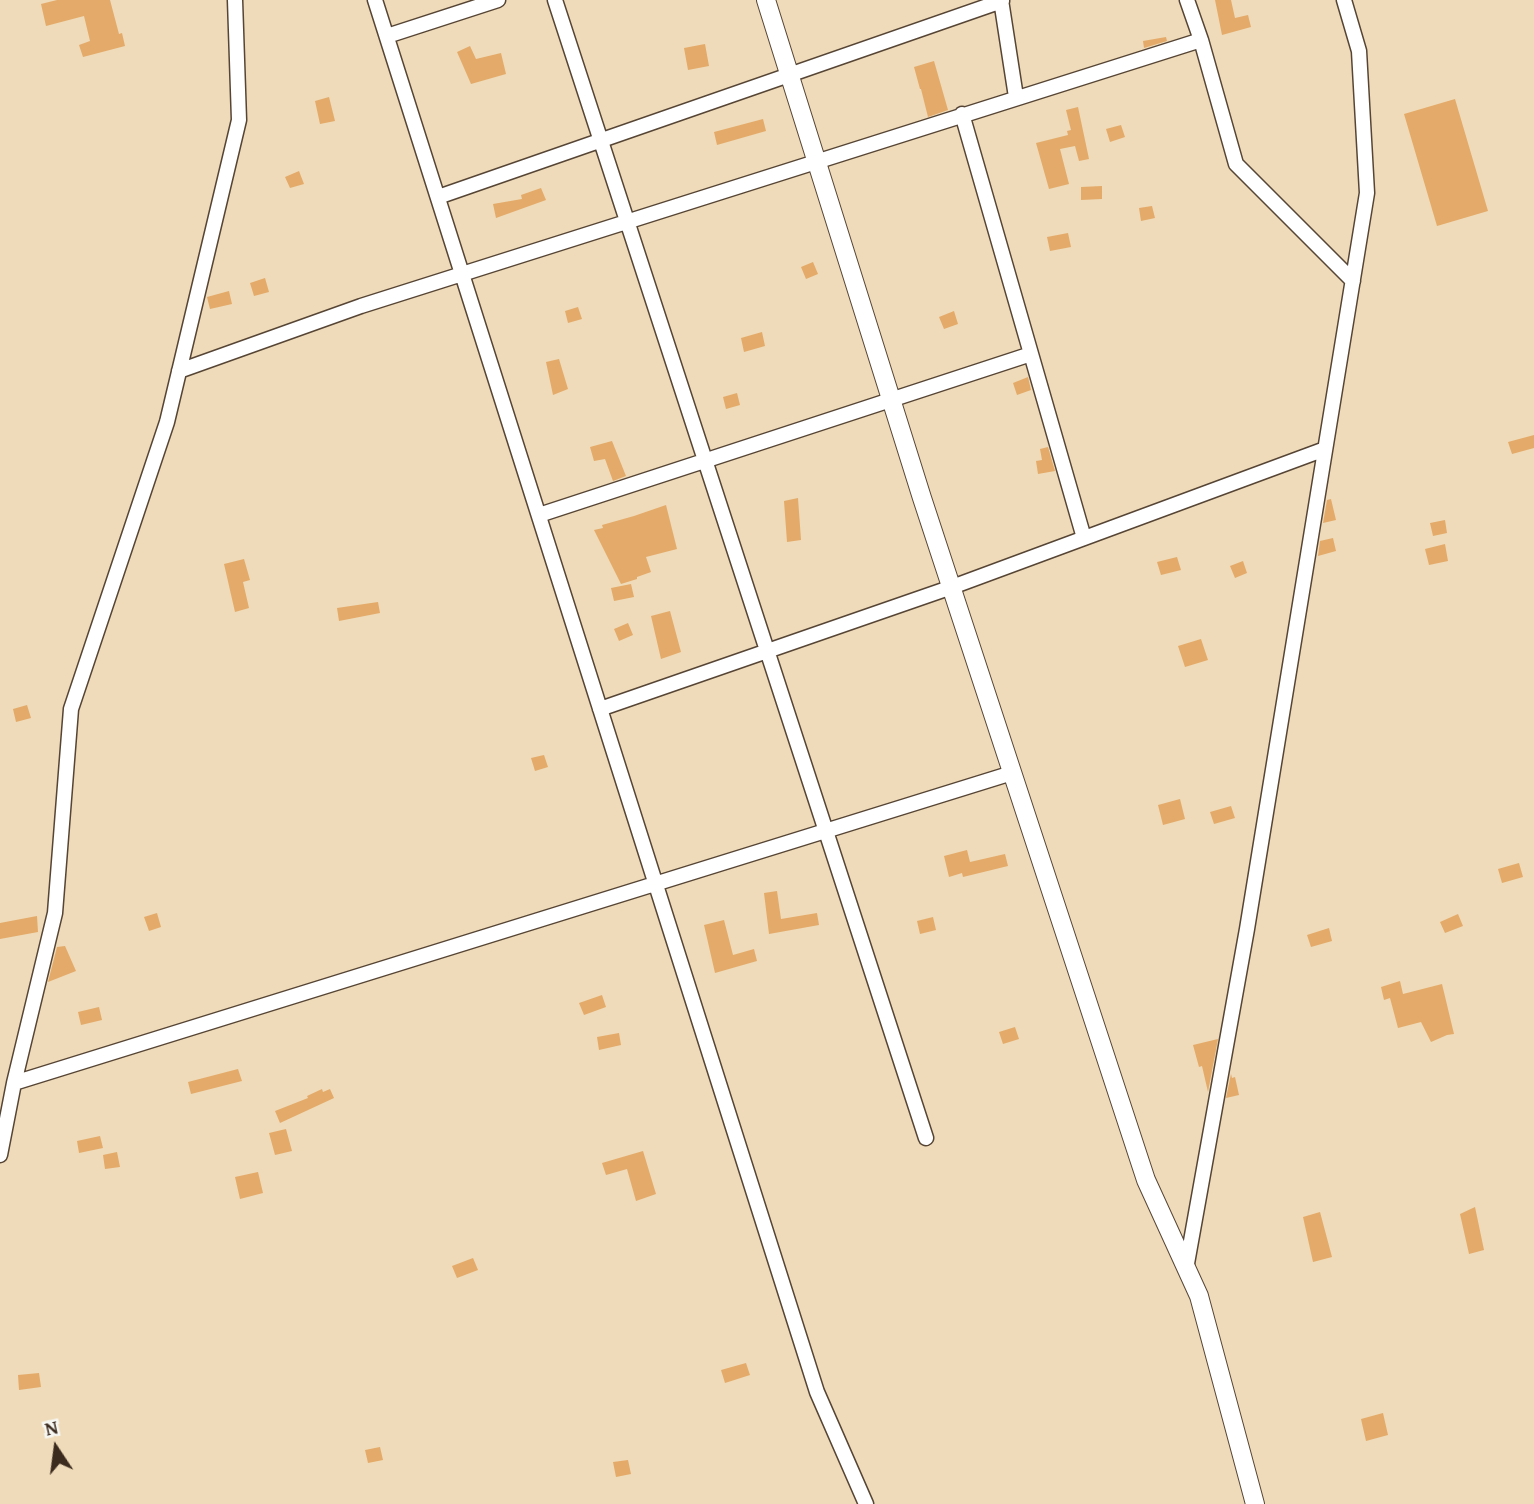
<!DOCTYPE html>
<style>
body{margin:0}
#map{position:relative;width:1534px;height:1504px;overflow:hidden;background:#efdbb9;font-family:"Gentium Book Plus",serif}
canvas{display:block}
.north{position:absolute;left:21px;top:1413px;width:70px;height:70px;-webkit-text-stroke:5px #f6f6f2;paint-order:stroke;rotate:347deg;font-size:19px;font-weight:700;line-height:28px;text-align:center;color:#3b2a1e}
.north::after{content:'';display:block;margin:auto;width:24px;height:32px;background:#3b2a1e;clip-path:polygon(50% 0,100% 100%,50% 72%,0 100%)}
</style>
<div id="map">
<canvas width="1534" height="1504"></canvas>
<div class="north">N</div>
</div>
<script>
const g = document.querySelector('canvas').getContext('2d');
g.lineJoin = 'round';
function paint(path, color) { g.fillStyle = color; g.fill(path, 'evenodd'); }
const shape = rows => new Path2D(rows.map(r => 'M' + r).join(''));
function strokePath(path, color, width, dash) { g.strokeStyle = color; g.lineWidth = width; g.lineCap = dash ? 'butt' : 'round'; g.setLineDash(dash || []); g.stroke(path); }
paint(shape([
 [57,0,110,0,119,34,122,33,125,46,83,57,79,45,90,41,84,16,46,26,41,4],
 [1215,0,1231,0,1235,18,1248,15,1251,27,1222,35],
 [1166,37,1167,41,1144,48,1143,41],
 [705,44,709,66,688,70,684,48],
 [470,46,476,59,501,53,506,74,471,84,457,52],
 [934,61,948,110,928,117,921,89,920,89,914,67],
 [329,97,335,121,320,124,315,101],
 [1455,99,1488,211,1437,226,1404,114],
 [1078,107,1089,159,1079,161,1075,146,1060,149,1069,184,1049,189,1036,143,1068,135,1067,131,1071,130,1066,110],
 [763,119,766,131,717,145,714,132],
 [1121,125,1125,137,1110,142,1106,129],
 [299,171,304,184,290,188,285,177],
 [1102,186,1102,199,1081,200,1081,187],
 [541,188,546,200,496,218,493,204,522,199,521,195],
 [1152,206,1155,218,1141,221,1139,208],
 [1068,233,1071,247,1050,251,1047,237],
 [813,262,818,274,806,279,801,267],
 [265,278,269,292,254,296,250,283],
 [229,291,232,304,210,309,207,297],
 [578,307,582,319,568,323,565,311],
 [954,311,958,324,944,329,939,317],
 [762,332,765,346,744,352,741,338],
 [559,359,568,389,553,395,546,362],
 [1028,377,1031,390,1017,395,1013,383],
 [737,393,740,405,726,409,723,397],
 [1534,435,1534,448,1512,454,1508,442],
 [612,441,626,476,613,481,605,459,594,461,590,447],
 [1048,447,1055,471,1038,474,1036,461,1042,460,1040,449],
 [798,498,801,540,787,542,784,501],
 [1331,499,1336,520,1323,523,1327,500],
 [666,505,677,549,646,557,651,572,637,577,637,579,621,584,594,530,603,528,602,525,634,516],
 [1445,520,1447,533,1433,536,1430,523],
 [1333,538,1336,551,1318,556,1320,541],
 [1445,544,1448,561,1429,565,1425,549],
 [1177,557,1181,570,1161,575,1157,562],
 [244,559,250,580,243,582,249,608,235,612,224,564],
 [1243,561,1247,573,1235,578,1230,566],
 [631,584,634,597,614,601,611,588],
 [378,602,380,613,339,621,337,608],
 [670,611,681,652,661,659,651,616],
 [628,623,633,635,619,641,614,629],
 [1201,639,1208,660,1185,667,1178,646],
 [27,705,31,718,16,722,13,709],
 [544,755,548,767,535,771,531,758],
 [1180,799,1185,819,1163,825,1158,805],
 [1231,806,1235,818,1214,824,1210,812],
 [967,850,970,862,1005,854,1008,866,963,877,962,873,949,877,944,856],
 [1519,863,1523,877,1502,883,1498,869],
 [777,891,781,919,817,913,819,925,769,934,764,893],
 [157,913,161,927,149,931,144,917],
 [1458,914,1463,926,1445,933,1440,922],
 [37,916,38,932,0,939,0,923],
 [933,917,936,930,920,934,917,921],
 [724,920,733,955,754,949,757,961,715,973,704,925],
 [1329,928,1332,941,1311,947,1307,935],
 [65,946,76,971,48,982,57,947],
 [1400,981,1403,994,1442,984,1454,1034,1447,1035,1431,1042,1421,1022,1398,1028,1390,998,1384,1000,1381,987],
 [602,995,606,1007,584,1015,579,1003],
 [99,1007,102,1020,81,1025,78,1012],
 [1015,1027,1019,1039,1003,1044,999,1032],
 [619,1033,621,1045,599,1050,597,1037],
 [1218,1039,1208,1092,1202,1066,1199,1067,1193,1045],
 [238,1069,242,1081,191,1094,188,1082],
 [1231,1074,1232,1078,1235,1077,1239,1095,1226,1098],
 [322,1089,323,1092,330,1089,334,1098,280,1123,275,1111,308,1098,307,1096],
 [286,1129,292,1151,275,1155,269,1133],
 [100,1136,103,1148,79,1153,77,1141],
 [643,1151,656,1194,636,1201,627,1169,606,1175,602,1163],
 [117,1152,120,1167,105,1169,103,1155],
 [258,1172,263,1193,240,1199,235,1177],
 [1475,1207,1484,1250,1469,1254,1460,1214],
 [1320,1212,1332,1257,1313,1262,1303,1217],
 [473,1258,478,1270,457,1278,452,1266],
 [746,1363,750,1375,725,1383,721,1370],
 [39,1373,41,1387,19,1390,18,1375],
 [1383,1413,1388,1435,1366,1441,1361,1419],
 [380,1447,383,1460,368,1463,365,1450],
 [628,1460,631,1474,616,1477,613,1462]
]), '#e4aa69');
const minor = shape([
 [375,0,817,1392,866,1504],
 [555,0,926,1138],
 [1001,0,1016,97],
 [1187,0,1201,40,1236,164,1353,281],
 [387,36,498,0],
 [962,114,1084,538],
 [438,197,1002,1],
 [179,371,361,306,1201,40],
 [539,515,1031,354],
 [600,709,952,587,1325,449],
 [14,1083,1012,773],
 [0,1155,14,1083,55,913,71,709,167,422,239,120,235,0],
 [1186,1269,1247,929,1367,193,1359,51,1344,0]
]);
const tertiary = shape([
 [766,0,922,498,1146,1180,1199,1296,1255,1504]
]);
strokePath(minor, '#564535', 17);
strokePath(tertiary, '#564535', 20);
strokePath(minor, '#fff', 14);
strokePath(tertiary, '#fff', 18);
</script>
